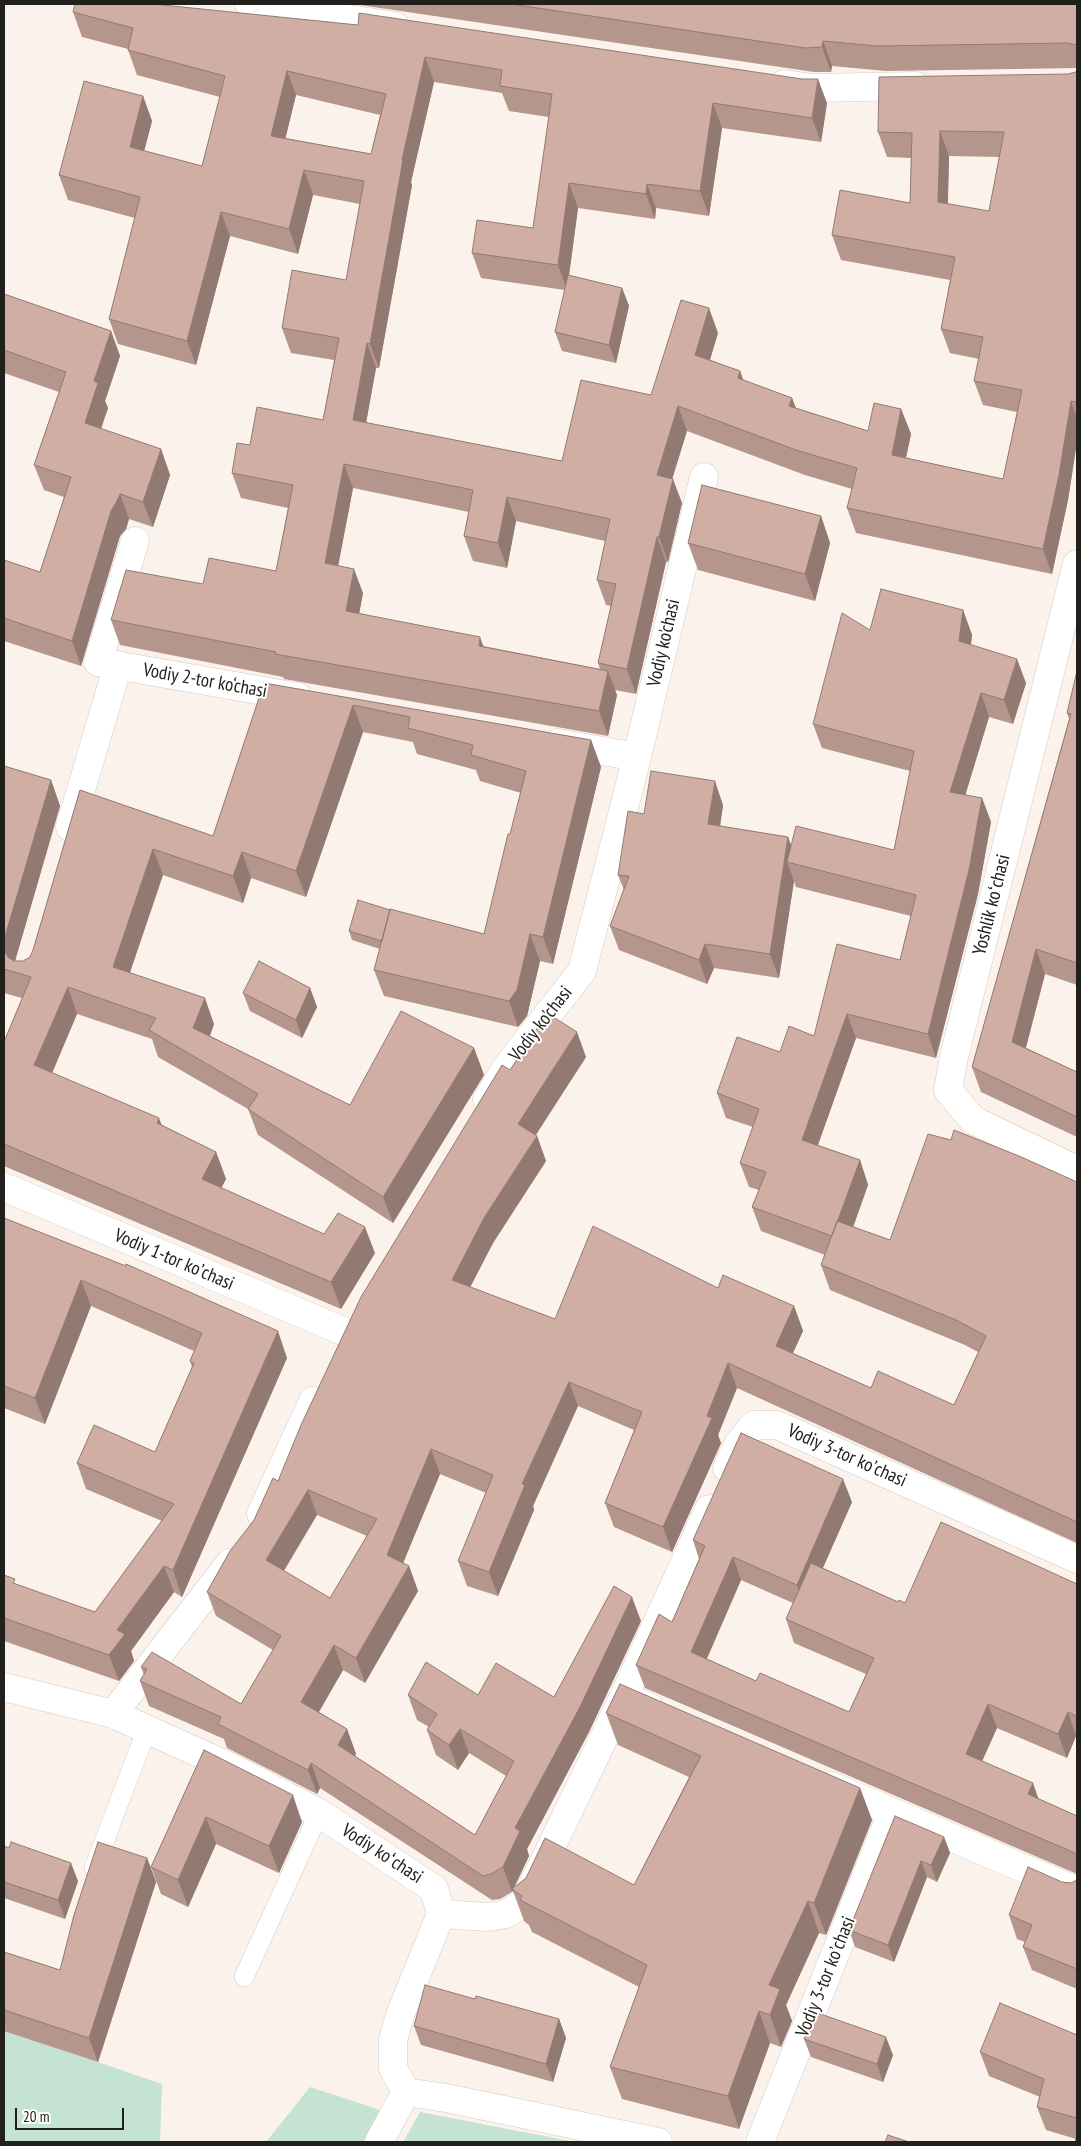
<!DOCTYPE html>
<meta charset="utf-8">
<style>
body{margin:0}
#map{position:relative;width:1081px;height:2146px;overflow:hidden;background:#fbf3eb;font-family:"PT Sans Narrow",sans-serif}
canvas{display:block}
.frame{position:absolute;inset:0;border:5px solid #22201d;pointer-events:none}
.scale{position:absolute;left:15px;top:2108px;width:109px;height:22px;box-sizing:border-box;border:2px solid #22201d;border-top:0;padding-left:6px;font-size:15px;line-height:18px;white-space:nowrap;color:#22201d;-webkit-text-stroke:4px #fff;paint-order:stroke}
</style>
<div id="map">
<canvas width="1081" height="2146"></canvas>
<div class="frame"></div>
<div class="scale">20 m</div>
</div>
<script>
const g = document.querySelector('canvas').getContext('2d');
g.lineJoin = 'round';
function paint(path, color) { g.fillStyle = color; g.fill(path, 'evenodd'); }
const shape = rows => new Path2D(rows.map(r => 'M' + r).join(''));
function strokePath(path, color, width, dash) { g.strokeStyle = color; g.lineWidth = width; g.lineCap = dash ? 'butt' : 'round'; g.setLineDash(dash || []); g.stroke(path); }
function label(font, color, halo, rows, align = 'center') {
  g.font = font + ' "PT Sans Narrow",sans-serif'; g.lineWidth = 4; g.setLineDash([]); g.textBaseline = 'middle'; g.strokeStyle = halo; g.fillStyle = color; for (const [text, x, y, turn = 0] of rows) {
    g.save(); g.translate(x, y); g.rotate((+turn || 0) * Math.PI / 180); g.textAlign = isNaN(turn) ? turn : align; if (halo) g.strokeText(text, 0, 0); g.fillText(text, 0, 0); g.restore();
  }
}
paint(shape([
 [4,2030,162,2084,160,2142,4,2142],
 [310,2087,380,2110,363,2142,266,2142],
 [420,2112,575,2142,403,2142]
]), '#c4e3d2');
const lane = shape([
 [94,1868,147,1729],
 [244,1977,319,1813]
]);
const street = shape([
 [249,4,395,26],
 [784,84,813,88,916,86],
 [135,541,98,662,298,697],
 [1077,564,954,1057,948,1090,973,1120,1077,1170],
 [557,743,637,757],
 [70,827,118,665],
 [487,1100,506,1068,582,971,637,757,704,477],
 [4,1187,345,1332],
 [727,1468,738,1444,754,1425,777,1425,1077,1559],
 [261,1514,313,1401],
 [4,1687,113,1714,228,1766,319,1813,434,1889,441,1914,400,2015,393,2040,393,2068,406,2092,446,2098,658,2142],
 [649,1707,624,1696,709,1509],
 [113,1714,230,1563],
 [831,1786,1077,1891],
 [441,1914,487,1917,506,1914,524,1903,624,1696],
 [379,2142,406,2092],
 [760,2142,892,1812]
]);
strokePath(lane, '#d3cbc3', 20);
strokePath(street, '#d3cbc3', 29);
strokePath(lane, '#fff', 19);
strokePath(street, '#fff', 28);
paint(shape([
 [353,4,1077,4,1077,68,886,71,832,66,831,72,814,72],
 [73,12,827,103,821,142,722,128,709,216,656,208,655,219,578,208,569,276,622,288,629,306,616,363,562,351,555,332,565,290,481,278,472,253,533,228,549,117,509,111,502,93,434,82,411,182,412,185,379,368,376,368,366,423,562,461,651,395,718,333,710,360,740,371,743,380,792,398,796,408,868,431,901,409,911,434,906,458,1003,479,1017,412,983,405,974,381,979,359,950,353,941,329,950,280,841,260,832,235,910,203,911,158,887,157,878,132,1076,72,1077,70,1077,442,1068,500,1052,574,856,533,847,508,852,489,805,475,687,431,672,479,682,503,668,562,666,562,636,694,615,690,617,695,608,736,284,679,283,677,120,645,111,620,203,584,276,571,288,508,241,498,232,473,250,445,323,420,334,360,291,353,282,328,346,280,360,204,313,195,298,254,230,236,196,365,118,344,109,319,135,218,68,200,59,175,143,96,152,121,144,151,202,166,220,97,137,75,128,50,128,49,82,37],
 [296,95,380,115,371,154,285,138],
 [949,156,999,157,989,211,948,204],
 [353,488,469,512,464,536,473,561,507,568,516,521,605,541,597,580,606,605,611,606,598,663,600,669,483,646,359,613,363,593,338,565],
 [4,294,111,331,120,356,105,401,108,408,101,429,161,449,170,475,153,527,129,519,126,529,120,536,81,666,4,641,4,560,40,572,64,497,44,490,34,465,59,392,4,373],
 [821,516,830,543,815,601,698,570,688,543],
 [963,610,972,635,971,645,1026,683,1013,724,989,717,965,795,982,798,991,822,978,894,936,1058,856,1038,818,1145,860,1160,868,1185,853,1227,890,1240,1077,1182,1077,1543,737,1388,718,1435,721,1443,672,1552,614,1527,605,1503,634,1430,578,1406,533,1506,534,1510,498,1596,467,1586,458,1561,486,1493,440,1474,403,1563,409,1566,418,1591,365,1683,343,1670,319,1712,347,1729,356,1754,355,1756,475,1835,506,1776,469,1753,458,1770,436,1755,427,1730,429,1727,417,1720,408,1695,478,1695,554,1697,641,1621,589,1732,527,1849,529,1856,514,1888,634,1885,689,1777,618,1745,606,1713,860,1788,872,1820,826,1935,819,1933,786,2005,792,2021,781,2047,770,2043,739,2129,622,2099,610,2067,639,1987,532,1932,529,1925,524,1921,513,1891,512,1892,500,1899,492,1900,320,1788,317,1794,227,1748,224,1739,149,1706,140,1681,144,1675,141,1667,241,1704,273,1650,216,1616,207,1592,254,1520,278,1481,510,1070,586,1057,536,1135,537,1136,546,1161,493,1243,470,1287,555,1319,718,1288,794,1306,803,1331,793,1353,871,1388,954,1405,978,1352,965,1345,830,1290,821,1265,825,1255,761,1231,752,1207,759,1190,749,1187,740,1163,753,1127,726,1118,717,1093,780,1052,814,1036,900,960,911,916,796,887,794,881,779,978,714,968,707,984,619,950,610,926,624,890,618,875,644,814,723,805,720,826,788,837,791,846,894,850,910,771,822,748,813,724,870,630],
 [317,1515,367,1536,330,1598,284,1571],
 [1077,671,1077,985,1045,974,1026,1048,1077,1072,1077,1137,981,1092,972,1067,1069,719,1067,713],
 [264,683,591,740,601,767,553,964,540,961,527,1016,518,1027,384,996,374,970,380,949,352,940,349,931,390,910,484,934,521,793,480,781,476,770,417,754,413,742,363,732,306,897,251,878,243,903,163,875,130,972,214,1024,210,1036,350,1105,474,1048,484,1075,393,1223,258,1135,248,1109,158,1057,152,1039,77,1014,52,1073,162,1125,216,1152,226,1179,221,1188,324,1234,375,1253,341,1309,4,1166,4,1042,22,998,4,993,4,766,51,780,60,806,15,961,23,961,30,957,33,950,80,790,213,836],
 [310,988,317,1007,302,1038,250,1011,243,993],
 [4,1218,287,1358,182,1597,174,1592,131,1651,134,1661,119,1681,4,1641,4,1575,17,1585,95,1612,162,1521,86,1489,77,1463,155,1452,192,1367,190,1361,194,1351,91,1306,45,1424,4,1408],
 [852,1502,823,1568,898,1602,905,1603,1077,1584,1077,1736,1076,1736,1067,1758,997,1728,982,1761,1039,1799,1077,1816,1077,1874,645,1688,636,1665,672,1622,699,1559,693,1540],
 [741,1580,793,1603,786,1619,794,1643,866,1674,849,1712,756,1681,707,1659],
 [204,1750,302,1822,279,1873,216,1844,188,1907,161,1894,151,1867],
 [944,1837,950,1853,937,1882,927,1877,894,1962,855,1947,849,1930],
 [4,1846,78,1881,65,1919,4,1898],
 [147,1858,156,1882,98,2062,4,2031,4,1952,60,1970],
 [1077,1880,1077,1989,1032,1970,1023,1947,1025,1942,1017,1939,1009,1915,1062,1882,1071,1883],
 [475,1999,559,2019,566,2038,553,2082,421,2045,414,2026],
 [1077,2035,1077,2142,1076,2139,1046,2130,1037,2107,1040,2097,989,2076,980,2052],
 [804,2039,893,2055,883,2082,811,2057]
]), '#b4968c');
paint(shape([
 [823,41,832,66,831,72,822,47],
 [425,57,434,82,411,182,412,185,379,368,370,344,402,160],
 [287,71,296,95,280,161,271,136],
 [818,79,827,103,821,142,812,118],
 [143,96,152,121,139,171,130,147],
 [713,103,722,128,709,216,700,191],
 [940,131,949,156,947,227,938,202],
 [304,170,313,195,298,254,289,229],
 [569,183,578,208,567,290,558,265],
 [647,184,656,208,655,219,646,194],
 [221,212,230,236,196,365,187,341],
 [622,288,629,306,616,363,609,345],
 [709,308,718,333,704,379,695,355],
 [111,331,120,356,105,401,108,408,94,449,85,423,94,381],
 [367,343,376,368,362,445,353,420],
 [740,371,749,396,738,378],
 [792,398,801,423,789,406],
 [1071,401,1077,418,1077,442,1068,500,1052,574,1043,549],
 [678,406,687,431,666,499,657,475],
 [901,409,911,434,901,480,892,455],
 [161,449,170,475,153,527,143,502],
 [344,464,353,488,334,588,325,563],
 [673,479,682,503,668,562,659,537],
 [120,494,129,519,126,529,120,536,81,666,72,641,111,511],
 [507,497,516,521,507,568,498,543],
 [821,516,830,543,815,601,805,574],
 [657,537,666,562,636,694,627,669],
 [354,569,363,593,355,636,346,611],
 [963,610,972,635,968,665,959,641],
 [480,637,489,662,479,646],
 [1017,659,1026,683,1013,724,1004,700],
 [608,671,617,695,608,736,599,711],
 [981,693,989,717,959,816,950,792],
 [353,705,363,732,306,897,296,871],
 [591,740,601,767,553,964,543,937],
 [51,780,60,806,13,968,4,951,4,940],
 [715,781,723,805,717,848,708,824],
 [982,798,991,822,978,894,936,1058,928,1034],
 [788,837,797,861,787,862,794,881,779,978,770,954],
 [153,849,163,875,123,993,113,967],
 [242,852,251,878,243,903,233,876],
 [530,934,540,961,527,1016,518,1027,509,1001],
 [705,944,714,968,707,984,699,960],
 [1036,949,1045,974,1021,1066,1012,1042],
 [68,987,77,1014,44,1092,34,1065],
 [310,988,317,1007,302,1038,296,1020],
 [205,998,214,1024,203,1054,193,1028],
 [847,1014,856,1038,811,1164,802,1140],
 [577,1032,586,1057,527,1148,518,1124],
 [474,1048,484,1075,393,1223,383,1197],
 [159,1118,169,1144,157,1123],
 [537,1136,546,1161,493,1243,461,1305,452,1280,484,1218],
 [216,1152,226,1179,212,1206,202,1179],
 [860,1160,868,1185,841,1261,832,1236],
 [365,1227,375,1253,341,1309,331,1282],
 [81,1280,91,1306,45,1424,35,1398],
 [794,1306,803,1331,785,1370,776,1346],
 [278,1331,287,1358,182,1597,173,1570],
 [728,1363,737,1388,718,1435,721,1443,672,1552,663,1527],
 [569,1382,578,1406,533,1506,534,1510,498,1596,489,1572,522,1484],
 [431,1449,440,1474,396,1580,387,1555],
 [843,1479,852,1502,805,1608,797,1585],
 [308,1490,317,1515,275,1585,266,1560],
 [733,1557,741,1580,699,1676,691,1652],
 [164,1566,174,1592,131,1651,134,1661,119,1681,109,1655,117,1630],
 [409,1566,418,1591,365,1683,356,1658],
 [632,1597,641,1621,589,1732,527,1849,529,1856,512,1892,503,1867,515,1828],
 [334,1645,343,1670,310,1727,301,1702],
 [988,1704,997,1728,975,1777,966,1754],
 [1068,1712,1076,1736,1067,1758,1058,1734],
 [347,1729,356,1754,347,1770,338,1745],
 [460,1729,469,1753,458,1770,449,1745],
 [311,1763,320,1788,317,1794,308,1770],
 [1033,1783,1041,1806,1028,1794],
 [860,1788,872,1820,826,1935,814,1903],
 [293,1795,302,1822,279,1873,269,1846],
 [206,1817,216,1844,188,1907,178,1880],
 [944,1837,950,1853,937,1882,931,1865],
 [147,1858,156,1882,98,2062,89,2038],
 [921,1861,927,1877,894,1962,888,1945],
 [71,1863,78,1881,65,1919,58,1900],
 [808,1901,819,1933,786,2005,792,2021,781,2047,770,2015,769,1985],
 [759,2011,770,2043,739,2129,728,2096],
 [559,2019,566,2038,553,2082,546,2064],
 [886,2037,893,2055,883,2082,877,2064]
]), '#927a72');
const building = shape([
 [75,4,153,4,358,25,359,13,802,79,818,79,812,118,713,103,700,191,647,184,646,194,569,183,558,265,472,253,477,220,533,228,552,94,500,86,502,70,425,57,402,160,403,160,370,344,367,343,353,420,562,461,581,380,651,395,681,300,709,308,695,355,740,371,738,378,792,398,789,406,868,431,874,403,901,409,892,455,1003,479,1022,390,974,381,983,337,941,329,955,257,832,235,840,190,910,203,912,133,878,132,879,77,1068,74,1076,72,1077,70,1077,402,1071,401,1059,475,1043,549,847,508,857,468,796,450,678,406,657,475,673,479,659,537,657,537,627,669,598,663,616,584,597,580,610,519,507,497,498,543,464,536,473,490,344,464,325,563,354,569,346,611,480,637,479,646,608,671,599,711,275,654,276,652,111,620,126,570,203,584,209,558,276,571,293,485,232,473,237,443,250,445,257,407,323,420,339,338,282,328,292,270,346,280,364,181,304,170,289,229,221,212,187,341,109,319,140,197,59,175,84,81,143,96,130,147,202,166,225,76,128,50,133,28,73,12,75,4],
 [287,71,386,94,371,154,271,136,287,71],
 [940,131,1004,132,989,211,938,202,940,131],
 [511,4,1077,4,1077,46,1076,45,1068,43,877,46,823,41,822,47,805,48,511,4],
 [568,275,622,288,609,345,555,332,568,275],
 [4,294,111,331,94,381,98,383,85,423,161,449,143,502,120,494,116,503,111,511,72,641,4,618,4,560,40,572,71,477,34,465,66,372,4,350,4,294],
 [702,485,821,516,805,574,688,543,702,485],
 [881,589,963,610,959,641,1017,659,1004,700,981,693,950,792,982,798,969,870,928,1034,847,1014,802,1140,860,1160,832,1236,752,1207,766,1172,740,1163,759,1109,717,1093,737,1037,780,1052,789,1026,814,1036,837,944,900,960,916,895,787,862,796,826,894,850,914,751,813,724,842,613,870,630,881,589],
 [1077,671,1077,963,1036,949,1012,1042,1077,1072,1077,1117,972,1067,1071,714,1067,713,1077,671],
 [264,683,591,740,543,937,530,934,517,990,509,1001,374,970,390,909,484,934,508,834,510,834,526,771,471,755,473,745,408,728,410,717,353,705,296,871,242,852,233,876,153,849,113,967,205,998,193,1028,350,1105,401,1011,474,1048,383,1197,248,1109,258,1094,149,1030,156,1018,68,987,34,1065,159,1118,157,1123,216,1152,202,1179,324,1234,338,1213,365,1227,331,1282,4,1144,4,1042,31,977,4,969,4,950,8,957,14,961,23,961,30,957,33,950,80,790,213,836,264,683],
 [4,766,51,780,4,940,4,766],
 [651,771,715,781,708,824,788,837,770,954,705,944,699,960,610,926,629,876,618,875,628,811,644,814,651,771],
 [358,900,390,910,382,941,349,931,358,900],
 [259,961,310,988,296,1020,243,993,259,961],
 [547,1013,577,1032,518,1124,537,1136,484,1218,452,1280,555,1319,593,1226,718,1288,723,1275,794,1306,776,1346,871,1388,878,1371,954,1405,986,1336,956,1320,821,1265,837,1221,890,1240,928,1134,951,1140,954,1130,1019,1156,1077,1182,1077,1522,728,1363,707,1416,712,1418,663,1527,605,1503,642,1412,569,1382,522,1484,525,1485,489,1572,458,1561,493,1475,431,1449,387,1555,409,1566,356,1658,334,1645,301,1702,347,1729,338,1745,475,1835,514,1761,460,1729,449,1745,427,1730,437,1714,408,1695,426,1662,478,1695,496,1663,554,1697,614,1586,632,1597,580,1707,515,1828,520,1831,503,1867,491,1874,483,1876,311,1763,308,1770,218,1724,221,1717,140,1681,147,1669,141,1667,152,1652,241,1704,281,1636,207,1592,230,1551,254,1520,273,1478,278,1481,301,1425,361,1297,502,1065,510,1070,547,1013],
 [308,1490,377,1519,330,1598,266,1560,308,1490],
 [4,1218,126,1266,126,1264,278,1331,173,1570,164,1566,117,1630,125,1634,109,1655,4,1618,4,1575,15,1579,13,1583,95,1612,174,1504,77,1463,94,1425,155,1452,194,1363,190,1361,202,1333,81,1280,35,1398,4,1386,4,1218],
 [741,1433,843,1479,797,1585,733,1557,691,1652,756,1681,760,1673,849,1712,874,1658,786,1619,811,1563,898,1602,899,1600,905,1603,941,1522,1077,1584,1077,1716,1068,1712,1058,1734,988,1704,966,1754,1033,1783,1028,1794,1077,1816,1077,1855,1075,1853,636,1665,659,1614,672,1622,705,1546,693,1540,741,1433],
 [620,1684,860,1788,814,1903,808,1901,769,1985,780,1989,770,2015,759,2011,728,2096,610,2067,647,1965,520,1900,522,1896,512,1889,526,1878,545,1838,634,1885,701,1756,606,1713,620,1684],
 [204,1750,293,1795,269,1846,206,1817,178,1880,151,1867,204,1750],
 [895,1816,944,1837,931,1865,921,1861,888,1945,849,1930,895,1816],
 [11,1842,71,1863,58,1900,4,1882,4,1846,9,1848,11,1842],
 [98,1842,147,1858,89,2038,4,2010,4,1952,60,1970,74,1915,98,1842],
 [1028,1867,1062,1882,1071,1883,1077,1880,1077,1969,1023,1947,1032,1925,1009,1915,1028,1867],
 [425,1985,475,1999,476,1996,559,2019,546,2064,414,2026,425,1985],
 [1000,2003,1077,2035,1077,2118,1037,2107,1044,2079,980,2052,1000,2003],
 [815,2012,886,2037,877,2064,804,2039,815,2012],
 [888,2135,909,2142,885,2142,888,2135],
 [1077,2135,1077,2142,1075,2142,1077,2135]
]);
paint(building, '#d1aea3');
strokePath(building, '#927a72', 1);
label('19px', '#22201d', '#fff', [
 ["Vodiy ko'chasi",664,643,-77],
 ["Vodiy 2-tor ko‘chasi",205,681,10],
 ["Yoshlik koʻchasi",992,905,-76],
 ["Vodiy ko'chasi",541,1024,-52],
 ["Vodiy 1-tor koʼchasi",174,1260,23],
 ["Vodiy 3-tor koʼchasi",847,1456,24],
 ["Vodiy koʻchasi",382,1854,33],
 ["Vodiy 3-tor koʼchasi",826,1977,-68]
]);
</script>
